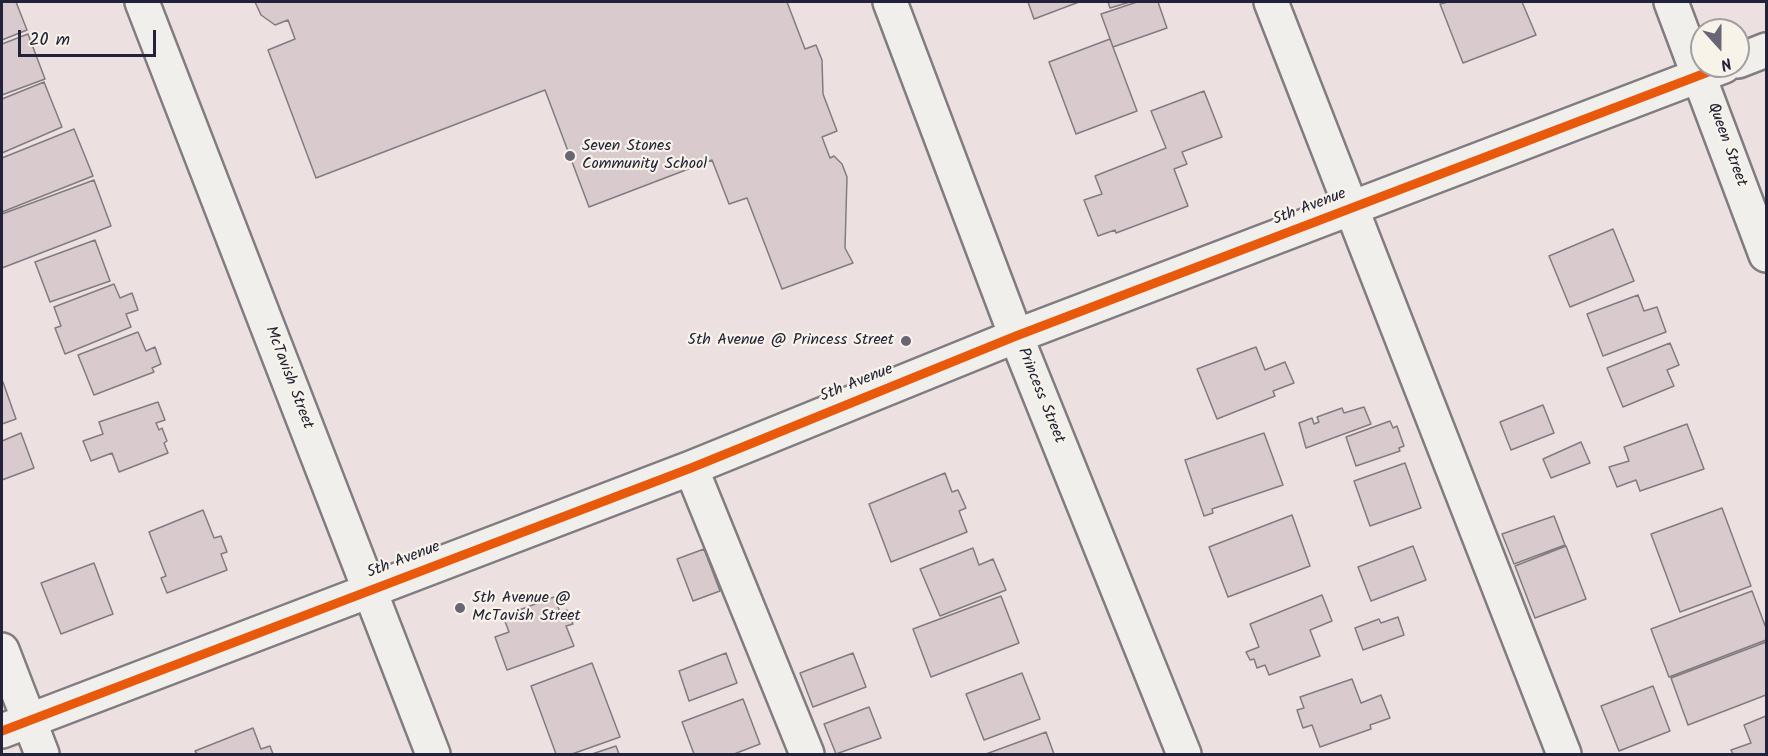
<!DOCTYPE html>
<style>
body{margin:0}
#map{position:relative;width:1768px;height:756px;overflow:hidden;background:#ece1e0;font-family:Kalam,sans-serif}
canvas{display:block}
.frame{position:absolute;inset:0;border:3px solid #22223b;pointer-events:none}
.north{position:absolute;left:1690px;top:18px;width:60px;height:60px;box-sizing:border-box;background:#f7f3e8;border:2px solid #a29fa3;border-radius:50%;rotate:159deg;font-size:16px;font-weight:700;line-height:24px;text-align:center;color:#22223b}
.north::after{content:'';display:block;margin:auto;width:21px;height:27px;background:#696575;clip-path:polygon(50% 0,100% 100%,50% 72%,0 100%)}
.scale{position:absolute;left:18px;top:30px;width:138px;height:27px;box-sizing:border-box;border:3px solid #22223b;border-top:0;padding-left:8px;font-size:18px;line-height:21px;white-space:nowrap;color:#22223b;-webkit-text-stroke:4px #f7f3e8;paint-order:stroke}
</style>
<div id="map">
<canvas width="1768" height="756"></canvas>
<div class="frame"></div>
<div class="north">N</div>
<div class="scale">20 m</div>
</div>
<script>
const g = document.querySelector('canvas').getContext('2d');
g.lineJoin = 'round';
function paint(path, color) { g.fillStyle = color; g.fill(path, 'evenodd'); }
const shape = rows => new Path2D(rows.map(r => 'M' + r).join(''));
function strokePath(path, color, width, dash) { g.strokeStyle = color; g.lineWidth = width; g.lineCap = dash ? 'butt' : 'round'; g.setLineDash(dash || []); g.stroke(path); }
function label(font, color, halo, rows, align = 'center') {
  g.font = font + ' Kalam,sans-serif'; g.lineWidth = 4.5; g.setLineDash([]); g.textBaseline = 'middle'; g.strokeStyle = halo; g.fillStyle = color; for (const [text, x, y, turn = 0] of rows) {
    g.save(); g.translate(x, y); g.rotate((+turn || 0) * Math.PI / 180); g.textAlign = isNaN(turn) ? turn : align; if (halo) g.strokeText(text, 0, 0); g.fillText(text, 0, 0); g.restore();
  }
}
const building = shape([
 [2,2,16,2,27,30,2,40,2,2],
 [255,2,787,2,805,49,816,45,822,60,823,94,837,131,822,137,830,158,834,156,842,164,847,177,845,248,853,263,782,289,747,198,729,204,712,160,589,207,545,90,316,178,268,50,295,39,288,20,275,25,261,15,255,2],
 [1028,2,1079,2,1034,19,1028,2],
 [1108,2,1130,2,1110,8,1108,2],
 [1137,2,1158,2,1167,28,1113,47,1101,14,1137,2],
 [1448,2,1522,2,1536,35,1463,63,1440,4,1448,2],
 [28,34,45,79,2,95,2,44,28,34],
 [1110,39,1137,111,1076,134,1049,62,1110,39],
 [44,82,62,127,2,153,2,99,44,82],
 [1204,91,1222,137,1182,152,1187,164,1174,169,1188,206,1116,233,1115,230,1098,236,1084,200,1102,194,1095,176,1166,148,1151,111,1204,91],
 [74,129,93,176,2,212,2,158,74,129],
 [94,180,111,226,2,268,2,214,94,180],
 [1613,229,1634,281,1570,307,1549,256,1613,229],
 [95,240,110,281,50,302,35,262,95,240],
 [114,284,120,298,132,293,138,310,126,314,131,327,65,354,55,328,61,326,54,307,114,284],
 [1638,295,1644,311,1657,307,1666,332,1603,356,1587,314,1638,295],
 [138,332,146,351,155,347,161,364,152,368,154,372,94,395,78,355,138,332],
 [1670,343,1679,365,1667,370,1674,386,1623,407,1607,368,1670,343],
 [1256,347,1265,370,1285,362,1294,383,1273,391,1275,396,1217,419,1197,369,1256,347],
 [3,382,16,419,2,424,2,383,3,382],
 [158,402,165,420,156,423,159,430,162,428,167,441,164,443,168,453,119,472,112,453,91,461,83,441,103,434,99,422,158,402],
 [1543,405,1554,433,1511,450,1500,422,1543,405],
 [1364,407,1371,424,1306,448,1299,423,1312,418,1314,424,1319,422,1317,417,1342,408,1344,413,1364,407],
 [1390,421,1393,428,1397,426,1404,446,1399,448,1400,451,1356,466,1346,437,1390,421],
 [1687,424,1704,469,1640,491,1636,480,1617,487,1609,467,1629,461,1624,447,1687,424],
 [21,433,34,468,2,480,2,441,21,433],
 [1264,433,1283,485,1212,509,1213,513,1204,516,1185,460,1264,433],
 [1581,442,1590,463,1551,478,1543,459,1581,442],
 [1405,463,1421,508,1370,526,1354,481,1405,463],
 [945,473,952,492,958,490,966,508,959,511,967,532,891,562,869,504,945,473],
 [1722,508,1751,586,1680,612,1651,534,1722,508],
 [203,510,214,538,221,536,227,552,221,554,227,570,167,593,161,578,166,576,149,532,203,510],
 [1292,515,1310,566,1228,597,1209,547,1292,515],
 [1554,516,1565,545,1514,564,1502,534,1554,516],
 [1413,546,1426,580,1371,601,1358,567,1413,546],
 [1566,546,1586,599,1535,618,1515,566,1566,546],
 [973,548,979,565,993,559,1006,590,940,616,920,569,973,548],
 [704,549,720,591,693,601,677,559,704,549],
 [94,563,113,614,61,634,41,583,94,563],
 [1752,591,1766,628,1766,640,1669,677,1651,629,1752,591],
 [1322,595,1332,621,1310,630,1320,656,1269,675,1265,665,1257,668,1254,659,1250,660,1246,652,1259,647,1250,624,1322,595],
 [1001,596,1019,643,931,677,913,629,1001,596],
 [554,597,560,612,567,610,573,624,566,626,574,646,507,670,495,637,509,632,503,616,554,597],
 [1398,617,1404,635,1363,650,1355,628,1379,619,1381,623,1398,617],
 [1766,642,1766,695,1688,725,1671,678,1766,642],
 [726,653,737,683,689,701,679,671,726,653],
 [853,653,866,687,813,707,800,673,853,653],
 [592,663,620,737,572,754,556,754,531,686,592,663],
 [1022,673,1040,719,984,740,966,694,1022,673],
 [1352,679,1361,703,1381,695,1390,718,1370,725,1371,729,1320,747,1312,725,1303,728,1297,710,1304,708,1300,697,1352,679],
 [1653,686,1670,731,1619,751,1601,706,1653,686],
 [743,699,760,744,734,754,694,754,682,722,743,699],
 [869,707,881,738,836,754,824,724,869,707],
 [1766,716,1766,754,1733,754,1731,750,1751,743,1744,725,1766,716],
 [253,728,261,749,270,746,273,754,197,754,195,751,253,728],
 [1046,732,1054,754,986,754,1046,732],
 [616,746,619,754,592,754,616,746]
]);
paint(building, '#d8cacd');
strokePath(building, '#817c81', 1.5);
const minor = shape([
 [142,2,433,754],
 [890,2,1016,336,1184,754],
 [1271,2,1564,754],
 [1671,2,1766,255],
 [1738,61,1766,50],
 [691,468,807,754],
 [2,650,42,754],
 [2,731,691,468,1016,336,1724,66]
]);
strokePath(minor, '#817c81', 38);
strokePath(minor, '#f1efeb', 33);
strokePath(shape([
 [2,731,691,468,1016,336,1724,66]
]), '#e8590c', 9);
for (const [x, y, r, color] of [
 [570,156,6,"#696575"],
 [906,341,6,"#696575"],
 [460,608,6,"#696575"]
]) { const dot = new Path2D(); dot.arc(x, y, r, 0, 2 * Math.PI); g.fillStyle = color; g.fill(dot); strokePath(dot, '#f7f3e8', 2); }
label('16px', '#22223b', '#f7f3e8', [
 ["Queen Street",1726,145,70],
 ["5th Avenue",1310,208,-21],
 ["McTavish Street",288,378,69],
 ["5th Avenue",857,384,-22],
 ["Princess Street",1040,396,68],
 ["5th Avenue",404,561,-21]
]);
label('16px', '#22223b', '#f7f3e8', [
 ["Seven Stones",582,147],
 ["Community School",582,165],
 ["5th Avenue @ Princess Street",894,341,"right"],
 ["5th Avenue @",472,599],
 ["McTavish Street",472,617]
], 'left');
</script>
